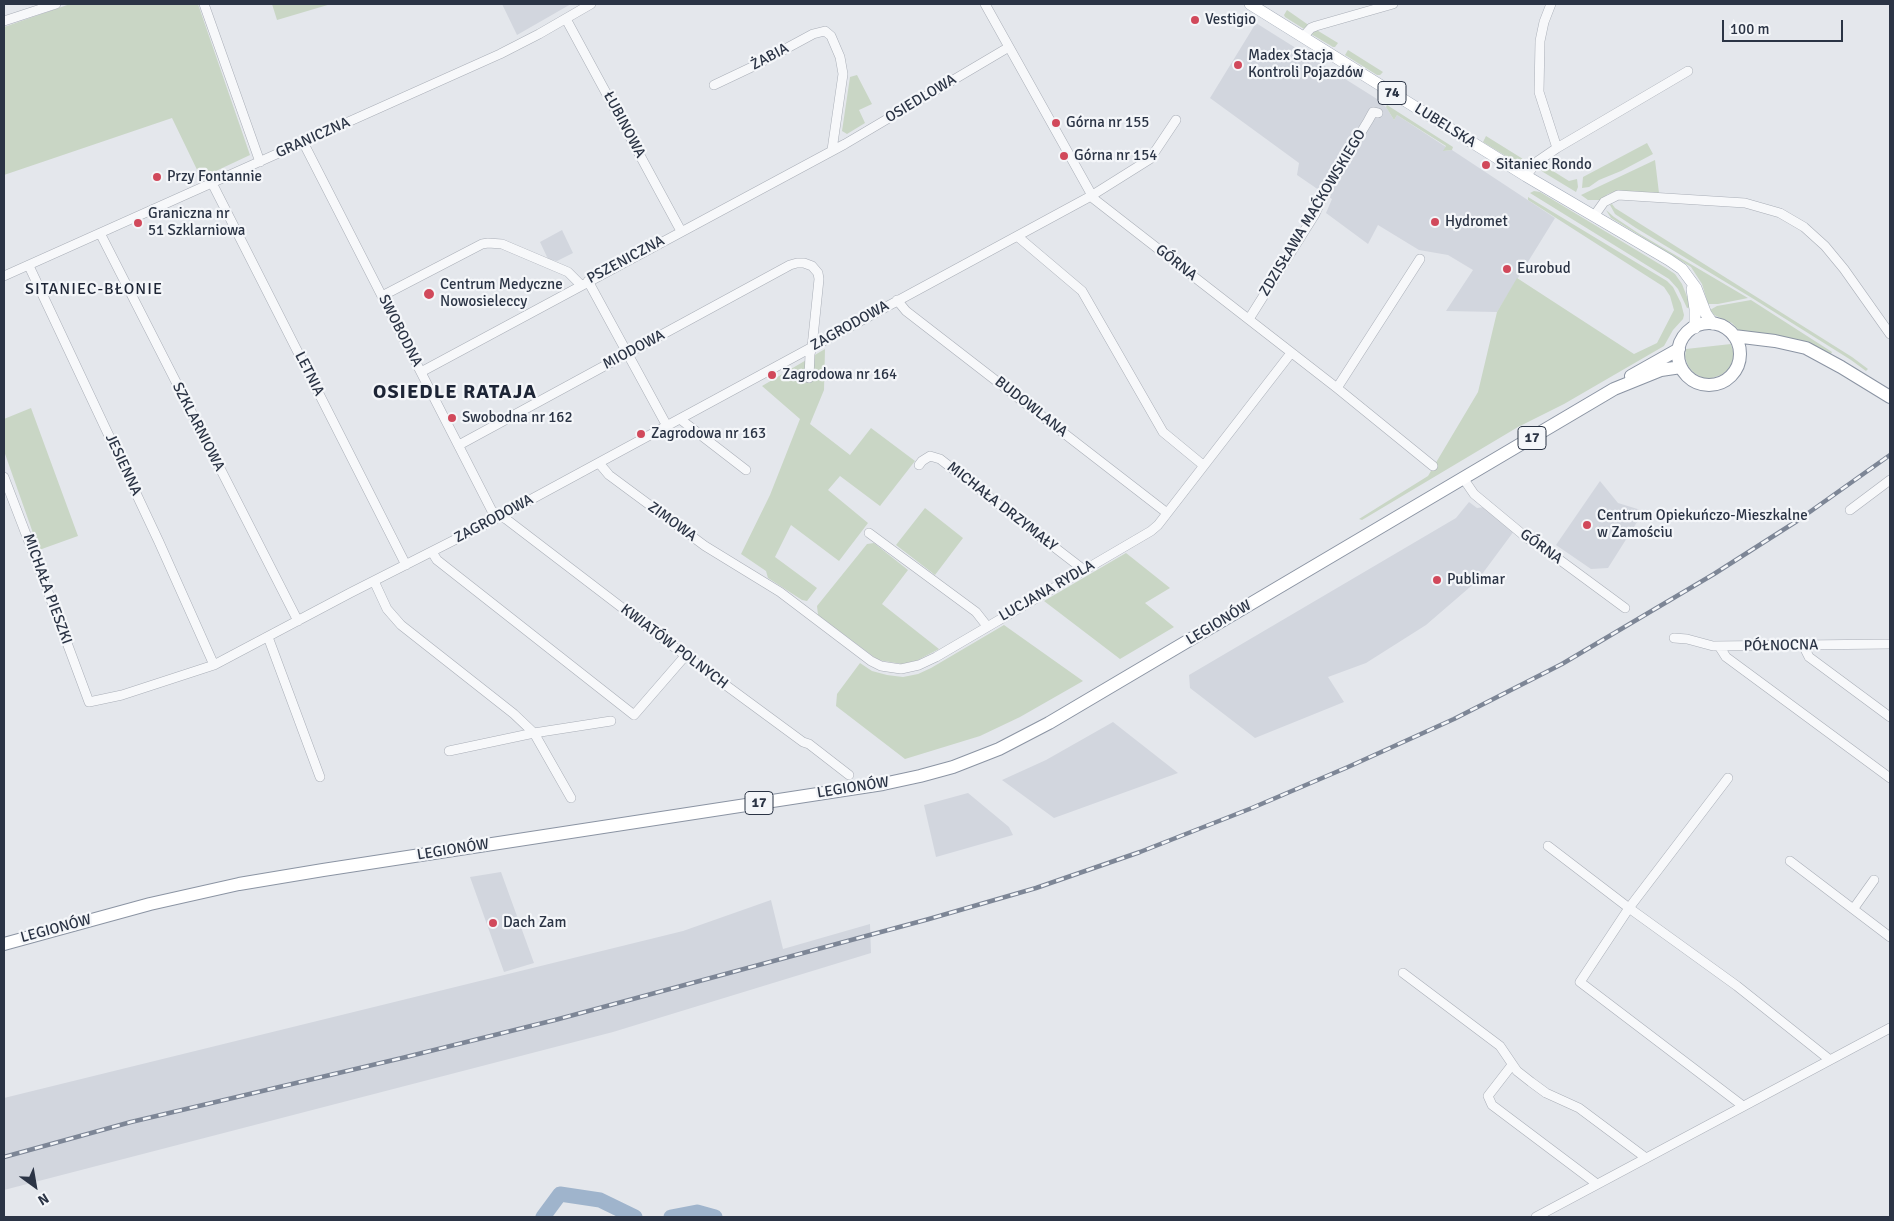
<!DOCTYPE html>
<meta charset="utf-8">
<style>
body{margin:0}
#map{position:relative;width:1894px;height:1221px;overflow:hidden;background:#e4e7ec;font-family:Signika,sans-serif}
canvas{display:block}
.frame{position:absolute;inset:0;border:5px solid #2b3445;pointer-events:none}
.north{position:absolute;left:10px;top:1161px;width:50px;height:50px;-webkit-text-stroke:4px #f4f6f9;paint-order:stroke;rotate:148deg;font-size:14px;font-weight:700;line-height:20px;text-align:center;color:#2b3445}
.north::after{content:'';display:block;margin:auto;width:18px;height:22px;background:#2b3445;clip-path:polygon(50% 0,100% 100%,50% 72%,0 100%)}
.scale{position:absolute;left:1722px;top:20px;width:121px;height:22px;box-sizing:border-box;border:2px solid #2b3445;border-top:0;padding-left:6px;font-size:15px;line-height:18px;white-space:nowrap;color:#2b3445;-webkit-text-stroke:4px #f4f6f9;paint-order:stroke}
</style>
<div id="map">
<canvas width="1894" height="1221"></canvas>
<div class="frame"></div>
<div class="north">N</div>
<div class="scale">100 m</div>
</div>
<script>
const g = document.querySelector('canvas').getContext('2d');
g.lineJoin = 'round';
function paint(path, color) { g.fillStyle = color; g.fill(path, 'evenodd'); }
const shape = rows => new Path2D(rows.map(r => 'M' + r).join(''));
function strokePath(path, color, width, dash) { g.strokeStyle = color; g.lineWidth = width; g.lineCap = dash ? 'butt' : 'round'; g.setLineDash(dash || []); g.stroke(path); }
function label(font, color, halo, rows, align = 'center') {
  g.font = font + ' Signika,sans-serif'; g.lineWidth = 4.5; g.setLineDash([]); g.textBaseline = 'middle'; g.strokeStyle = halo; g.fillStyle = color; for (const [text, x, y, turn = 0] of rows) {
    g.save(); g.translate(x, y); g.rotate((+turn || 0) * Math.PI / 180); g.textAlign = isNaN(turn) ? turn : align; if (halo) g.strokeText(text, 0, 0); g.fillText(text, 0, 0); g.restore();
  }
}
paint(shape([
 [502,4,501,4,571,4,517,35],
 [1256,23,1377,99,1378,102,1386,107,1394,120,1397,115,1446,147,1444,151,1452,150,1555,218,1497,312,1446,311,1473,270,1448,255,1419,250,1378,225,1368,244,1326,213,1332,199,1297,175,1299,163,1210,98],
 [562,230,573,253,557,261,548,259,540,242],
 [1600,481,1618,503,1644,511,1608,568,1591,569,1556,545],
 [1469,502,1477,508,1485,507,1514,531,1477,581,1426,625,1366,663,1328,677,1344,702,1255,738,1190,688,1189,675,1456,518],
 [1113,722,1178,773,1054,818,1002,780,1046,760],
 [968,793,1009,827,1013,835,936,857,924,805],
 [501,872,534,963,504,972,470,877],
 [771,900,783,949,870,924,871,953,613,1032,4,1190,4,1098,683,931]
]), '#d2d6de');
paint(shape([
 [70,4,198,4,250,155,201,178,172,118,4,175,4,27],
 [272,4,331,4,277,20],
 [1287,10,1310,26,1304,29,1285,17,1284,15],
 [1315,29,1338,43,1335,47,1333,47,1311,34],
 [1348,50,1383,72,1380,75,1377,75,1345,55],
 [857,75,872,104,859,110,865,123,847,134,842,131,850,77],
 [1387,105,1453,147,1452,150,1443,151,1446,146,1397,115,1394,120,1386,107],
 [1486,136,1531,164,1522,166,1483,142],
 [1647,143,1653,154,1621,171,1599,180,1589,187,1582,188,1583,177],
 [1655,160,1659,193,1617,191,1608,194,1600,200,1588,200,1581,195],
 [1540,163,1569,181,1577,179,1578,187,1576,192,1543,172,1539,168],
 [1534,191,1540,192,1666,268,1675,274,1682,284,1691,307,1687,308,1678,289,1669,279,1530,193],
 [1528,197,1667,281,1673,287,1681,303,1684,315,1683,319,1673,330,1664,346,1564,404,1518,427,1362,520,1359,519,1428,476,1478,392,1497,312,1517,278,1634,354,1657,343,1674,310,1670,296,1664,287,1528,200],
 [1612,204,1615,208,1852,357,1868,369,1866,371,1851,360,1752,298,1636,228,1615,214,1610,205],
 [1606,210,1614,217,1638,233,1748,298,1718,304,1708,304,1702,284,1691,267,1611,218],
 [1751,300,1832,352,1831,354,1808,343,1740,332,1732,323,1714,315,1710,310,1717,306],
 [1731,344,1733,351,1733,360,1729,369,1721,375,1712,378,1703,378,1694,373,1688,366,1685,357,1686,349],
 [825,349,824,390,810,424,850,455,871,428,915,461,880,506,840,476,828,490,868,523,839,561,791,525,775,557,817,588,807,601,802,600,768,578,766,571,741,554,770,495,800,419,762,386],
 [31,408,78,536,39,550,4,451,4,419],
 [925,508,963,538,935,575,896,545],
 [874,543,908,570,882,604,939,649,916,661,902,664,878,660,818,615,817,606,867,544],
 [1126,553,1170,588,1145,603,1174,627,1120,659,1044,601],
 [1004,625,1083,681,1020,717,980,736,905,759,836,706,837,694,860,663,872,671,887,675,903,677,918,674,931,668]
]), '#c9d6c5');
strokePath(shape([
 [543,1217,560,1194,600,1200,635,1217],
 [671,1217,697,1212,715,1217]
]), '#9fb4cc', 15);
const minor = shape([
 [204,4,260,162],
 [985,4,1094,199,1337,388,1433,466],
 [1551,4,1544,22,1540,41,1539,92,1557,148],
 [566,19,681,231],
 [4,21,56,4],
 [1303,37,1311,28,1316,26,1393,4],
 [714,85,752,67,813,34,825,31,831,36,840,57,843,74,832,150],
 [303,142,492,511,506,519,659,636,803,742,809,744,849,775],
 [1526,176,1538,161,1557,148,1688,71],
 [212,183,406,565],
 [1594,216,1604,202,1618,195,1745,203,1780,213,1804,227,1825,246,1844,269,1890,334],
 [100,233,298,621],
 [1017,236,1082,291,1163,432,1203,465],
 [29,266,159,542,214,665],
 [4,276,500,54,539,34,591,4],
 [588,281,667,426],
 [382,296,482,244,488,243,502,244,568,272,581,285],
 [897,300,906,311,1167,513],
 [1249,319,1315,214,1326,190,1368,121,1373,112,1378,113],
 [421,372,845,144,1009,47],
 [1337,388,1420,259],
 [680,419,746,470],
 [459,445,790,265,797,263,804,263,812,266,818,273,819,279,812,347,810,354,809,378],
 [599,463,609,475,705,546,780,592,871,661,881,666,901,669,919,665,936,657,1151,531,1158,525,1291,353],
 [919,465,922,461,930,456,940,459,1084,570],
 [4,477,44,581,89,702,122,695,214,665,350,593,482,526,1091,196,1150,159,1176,120],
 [1463,478,1474,494,1527,538,1545,549,1625,608],
 [1850,510,1890,480],
 [869,533,976,612,987,626],
 [432,552,437,560,634,715,686,655],
 [374,581,387,609,401,625,514,714,534,733,571,798],
 [268,637,320,777],
 [1674,638,1687,639,1713,646,1890,644],
 [1803,645,1809,657,1890,717],
 [1719,646,1726,657,1890,778],
 [449,751,534,733,611,721],
 [1728,778,1629,908,1580,982,1743,1106],
 [1548,846,1629,908,1737,986,1830,1060],
 [1790,861,1890,937],
 [1854,908,1874,880],
 [1403,973,1500,1046,1517,1071,1531,1082,1546,1093,1579,1108,1646,1158],
 [1512,1065,1488,1096,1492,1105,1597,1184],
 [1536,1217,1890,1028]
]);
const major = shape([
 [1250,4,1526,176,1669,260,1682,269,1696,288,1706,314,1713,324],
 [1692,289,1695,309,1695,328]
]);
const highway = shape([
 '1678 354a31 31 0 1 1 62 0a31 31 0 1 1-62 0Z',
 [1734,336,1775,341,1806,348,1841,367,1890,397],
 [1631,376,1679,349],
 [4,944,150,904,239,884,323,870,883,784,920,776,953,767,999,749,1049,723,1614,389,1661,370,1681,367]
]);
strokePath(minor, '#a9aeb7', 10);
strokePath(major, '#a3abb8', 12);
strokePath(highway, '#8b94a3', 14);
strokePath(minor, '#f7f8fa', 9);
strokePath(major, '#fff', 11);
strokePath(highway, '#fff', 12);
const rail = shape([
 [4,1157,131,1122,402,1058,555,1020,929,919,1036,888,1140,852,1252,808,1348,767,1454,719,1562,664,1714,574,1797,521,1890,455]
]);
strokePath(rail, '#7d8696', 4.5);
strokePath(rail, '#f4f6f9', 2.5, [8]);
for (const [x, y, r, color] of [
 [1195,20,5,"#d1495b"],
 [1238,65,5,"#d1495b"],
 [1056,123,5,"#d1495b"],
 [1064,156,5,"#d1495b"],
 [1486,165,5,"#d1495b"],
 [157,177,5,"#d1495b"],
 [1435,222,5,"#d1495b"],
 [138,223,5,"#d1495b"],
 [1507,269,5,"#d1495b"],
 [429,294,6,"#d1495b"],
 [772,375,5,"#d1495b"],
 [452,418,5,"#d1495b"],
 [641,434,5,"#d1495b"],
 [1587,525,5,"#d1495b"],
 [1437,580,5,"#d1495b"],
 [493,923,5,"#d1495b"]
]) { const dot = new Path2D(); dot.arc(x, y, r, 0, 2 * Math.PI); g.fillStyle = color; g.fill(dot); strokePath(dot, '#f4f6f9', 2); }
for (const [x, y, w] of [
 [1392,93,28],
 [1532,438,28],
 [759,803,28]
]) { const box = new Path2D(); box.roundRect(x - w / 2, y - 11.5, w, 23, 4); g.fillStyle = '#f4f6f9'; g.fill(box); strokePath(box, '#2b3445', 1); }
label('bold 14px', '#2b3445', null, [
 ["74",1392,93],
 ["17",1532,438],
 ["17",759,803]
]);
label('15px', '#2b3445', '#f4f6f9', [
 ["Vestigio",1205,20],
 ["Madex Stacja",1248,56],
 ["Kontroli Pojazdów",1248,73],
 ["Górna nr 155",1066,123],
 ["Górna nr 154",1074,156],
 ["Sitaniec Rondo",1496,165],
 ["Przy Fontannie",167,177],
 ["Graniczna nr",148,214],
 ["51 Szklarniowa",148,231],
 ["Hydromet",1445,222],
 ["Eurobud",1517,269],
 ["Centrum Medyczne",440,285],
 ["Nowosieleccy",440,302],
 ["Zagrodowa nr 164",782,375],
 ["Swobodna nr 162",462,418],
 ["Zagrodowa nr 163",651,434],
 ["Centrum Opiekuńczo-Mieszkalne",1597,516],
 ["w Zamościu",1597,533],
 ["Publimar",1447,580],
 ["Dach Zam",503,923]
], 'left');
label('15px', '#2b3445', '#f4f6f9', [
 ["ŻABIA",770,57,-28],
 ["OSIEDLOWA",921,99,-31],
 ["ŁUBINOWA",624,125,62],
 ["LUBELSKA",1445,126,32],
 ["GRANICZNA",313,138,-24],
 ["ZDZISŁAWA MAĆKOWSKIEGO",1313,213,-59],
 ["PSZENICZNA",626,260,-28],
 ["GÓRNA",1176,263,38],
 ["ZAGRODOWA",850,326,-29],
 ["SWOBODNA",400,331,63],
 ["MIODOWA",634,350,-28],
 ["LETNIA",309,374,63],
 ["BUDOWLANA",1031,407,38],
 ["SZKLARNIOWA",198,427,63],
 ["JESIENNA",123,465,65],
 ["MICHAŁA DRZYMAŁY",1002,507,38],
 ["ZAGRODOWA",494,519,-28],
 ["ZIMOWA",672,522,36],
 ["GÓRNA",1541,547,36],
 ["MICHAŁA PIESZKI",47,589,70],
 ["LUCJANA RYDLA",1047,591,-30],
 ["LEGIONÓW",1219,623,-31],
 ["PÓŁNOCNA",1781,646,-1],
 ["KWIATÓW POLNYCH",674,647,37],
 ["LEGIONÓW",853,788,-9],
 ["LEGIONÓW",453,850,-9],
 ["LEGIONÓW",56,929,-15]
]);
g.letterSpacing = '1px';
label('16px', '#1d2536', '#f4f6f9', [
 ["SITANIEC-BŁONIE",94,290]
]);
g.letterSpacing = '0px';
g.letterSpacing = '1px';
label('bold 20px', '#1d2536', '#f4f6f9', [
 ["OSIEDLE RATAJA",455,393]
]);
g.letterSpacing = '0px';
</script>
